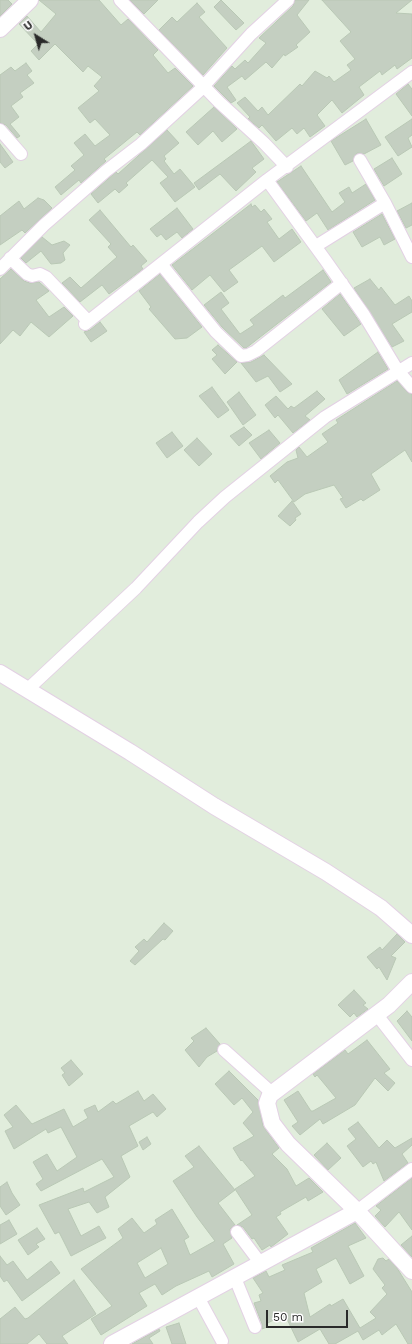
<!DOCTYPE html>
<style>
body{margin:0}
#map{position:relative;width:412px;height:1344px;overflow:hidden;background:#e1eddc;font-family:"Work Sans",sans-serif}
canvas{display:block}
.north{position:absolute;left:16px;top:16px;width:40px;height:40px;-webkit-text-stroke:3px #fff;paint-order:stroke;rotate:323deg;font-size:11px;font-weight:700;line-height:16px;text-align:center;color:#2a2a2a}
.north::after{content:'';display:block;margin:auto;width:14px;height:18px;background:#2a2a2a;clip-path:polygon(50% 0,100% 100%,50% 72%,0 100%)}
.scale{position:absolute;left:266px;top:1310px;width:82px;height:18px;box-sizing:border-box;border:2px solid #2a2a2a;border-top:0;padding-left:5px;font-size:12px;line-height:14px;white-space:nowrap;color:#2a2a2a;-webkit-text-stroke:3px #fff;paint-order:stroke}
</style>
<div id="map">
<canvas width="412" height="1344"></canvas>
<div class="north">U</div>
<div class="scale">50 m</div>
</div>
<script>
const g = document.querySelector('canvas').getContext('2d');
g.lineJoin = 'round';
function paint(path, color) { g.fillStyle = color; g.fill(path, 'evenodd'); }
const shape = rows => new Path2D(rows.map(r => 'M' + r).join(''));
function strokePath(path, color, width, dash) { g.strokeStyle = color; g.lineWidth = width; g.lineCap = dash ? 'butt' : 'round'; g.setLineDash(dash || []); g.stroke(path); }
const building = shape([
 [0,0,8,0,12,4,0,16,0,0],
 [39,0,99,0,121,25,128,19,158,50,153,55,168,73,175,68,193,86,140,135,137,132,104,159,106,161,81,183,79,180,61,195,55,187,75,170,71,166,84,155,74,143,85,134,95,146,110,135,95,119,90,123,78,108,99,91,94,86,102,77,88,66,83,72,55,44,39,60,31,51,38,44,19,24,27,16,41,32,56,14,39,0],
 [130,0,158,0,144,14,130,0],
 [221,0,244,23,236,30,214,7,221,0],
 [295,0,309,0,297,15,310,32,296,45,298,47,285,56,284,54,272,68,266,62,245,80,242,76,227,87,236,100,231,103,214,86,232,66,235,69,245,60,248,63,266,43,259,38,293,6,295,0],
 [322,0,412,0,396,13,412,14,412,58,397,69,395,65,382,75,380,71,359,87,364,95,342,113,332,100,317,115,325,126,310,137,304,128,297,134,292,128,276,141,262,125,259,128,248,119,250,117,237,103,245,97,258,111,262,107,268,115,300,84,302,86,315,71,327,78,329,76,334,82,351,70,347,65,355,59,340,41,351,32,322,0],
 [197,3,205,12,199,17,227,48,203,75,159,30,172,17,177,22,197,3],
 [26,63,32,71,27,75,34,83,20,93,23,97,11,106,19,117,10,124,20,136,17,138,6,125,0,123,0,75,11,67,15,71,26,63],
 [408,84,412,89,412,116,396,94,408,84],
 [214,107,237,129,222,142,213,131,198,145,186,132,214,107],
 [366,119,381,145,364,154,357,153,353,161,345,165,331,141,366,119],
 [412,119,412,135,408,138,412,147,398,156,385,137,412,119],
 [167,130,179,143,164,156,166,159,164,161,174,174,180,169,195,187,175,202,160,183,168,177,152,160,126,183,128,185,119,193,115,189,98,203,91,194,116,172,118,174,167,130],
 [251,141,264,159,252,168,256,172,236,191,220,174,199,190,194,183,251,141],
 [0,144,13,162,5,168,0,162,0,144],
 [392,158,402,174,384,186,374,169,392,158],
 [301,166,332,212,345,202,339,193,349,187,352,193,366,184,375,200,328,230,317,213,306,221,277,182,301,166],
 [38,198,44,200,52,208,25,233,22,230,0,245,0,216,19,201,24,209,38,198],
 [412,203,412,225,406,228,397,211,412,203],
 [251,204,252,207,255,205,261,212,264,209,272,219,267,222,279,239,292,229,301,242,274,262,262,246,229,270,238,282,224,292,210,275,192,290,172,265,251,204],
 [177,208,193,229,182,238,177,232,166,240,161,234,157,237,150,229,177,208],
 [100,210,131,247,133,245,147,261,141,266,143,269,109,294,102,285,80,302,62,283,70,277,81,288,117,257,108,247,111,244,89,220,100,210],
 [382,214,395,239,384,245,380,237,362,247,353,232,382,214],
 [42,237,52,245,64,241,70,245,63,253,65,260,61,263,51,264,41,251,26,263,21,258,42,237],
 [11,269,24,281,30,283,39,282,49,291,36,300,49,317,64,307,73,316,49,337,31,322,20,336,13,330,0,344,0,279,11,269],
 [323,270,331,282,246,348,244,348,222,327,204,305,221,292,229,303,221,309,240,334,254,325,250,320,274,302,283,295,285,298,323,270],
 [160,274,202,327,187,338,175,339,149,309,151,307,139,291,160,274],
 [370,279,379,290,381,287,395,305,409,296,412,301,412,312,392,324,404,341,392,347,354,288,370,279],
 [340,294,361,324,344,336,322,309,340,294],
 [100,322,107,331,91,342,84,332,90,330,100,322],
 [218,345,237,362,225,374,212,359,217,355,212,350,218,345],
 [378,352,388,369,347,394,339,380,378,352],
 [264,355,292,384,280,392,268,376,256,382,241,363,251,362,264,355],
 [397,381,407,392,412,394,412,462,405,450,371,474,380,490,363,501,361,499,346,508,340,499,343,498,334,485,305,494,294,502,278,480,275,483,270,476,287,462,298,458,296,450,299,447,307,457,328,442,322,434,338,423,336,420,397,381],
 [212,387,229,410,218,418,199,396,212,387],
 [317,391,325,399,305,416,310,420,293,433,278,415,275,418,265,405,276,396,288,409,291,406,294,408,317,391],
 [239,392,256,415,243,425,227,402,239,392],
 [244,427,252,435,239,446,230,436,244,427],
 [269,430,280,443,261,459,249,443,269,430],
 [172,432,183,446,167,458,156,443,172,432],
 [197,438,212,454,199,466,184,450,197,438],
 [292,501,301,514,295,518,296,520,290,526,278,516,292,501],
 [164,923,173,931,165,940,163,939,135,965,130,961,139,951,135,947,144,939,147,942,164,923],
 [397,934,405,942,391,956,396,958,387,980,379,967,377,969,367,957,380,947,382,950,397,934],
 [354,990,366,1003,363,1005,368,1009,357,1017,354,1013,350,1017,338,1005,354,990],
 [407,1011,412,1017,412,1041,397,1021,407,1011],
 [206,1028,220,1044,217,1051,207,1057,199,1067,185,1050,194,1041,191,1038,206,1028],
 [367,1040,390,1069,384,1073,395,1083,388,1091,375,1078,355,1105,323,1124,320,1119,300,1135,292,1126,298,1122,284,1100,298,1091,311,1111,313,1111,336,1098,317,1075,315,1077,313,1074,345,1050,348,1054,367,1040],
 [71,1060,83,1074,69,1086,62,1075,65,1073,61,1068,71,1060],
 [229,1071,258,1100,263,1126,279,1148,272,1154,287,1169,296,1186,309,1178,323,1192,308,1201,306,1197,280,1212,281,1214,276,1217,288,1234,271,1247,270,1245,262,1250,254,1238,252,1239,243,1227,237,1225,252,1215,235,1189,255,1176,242,1160,241,1161,233,1148,254,1136,243,1123,253,1112,242,1098,234,1105,215,1084,229,1071],
 [138,1091,144,1101,153,1094,166,1109,157,1117,153,1112,129,1126,138,1146,121,1156,130,1177,105,1197,109,1207,97,1213,89,1202,68,1209,81,1236,99,1226,106,1238,71,1256,59,1232,55,1234,39,1205,83,1188,84,1192,114,1177,102,1159,41,1191,36,1184,43,1179,33,1162,47,1154,57,1171,77,1157,61,1127,48,1133,46,1129,14,1149,5,1131,13,1127,4,1115,16,1105,32,1124,64,1109,73,1127,88,1118,84,1110,95,1105,98,1112,113,1101,116,1104,138,1091],
 [358,1122,379,1148,387,1140,395,1148,412,1138,412,1145,402,1154,408,1163,384,1181,376,1162,373,1164,371,1161,363,1167,347,1146,356,1139,348,1129,358,1122],
 [147,1137,151,1144,143,1150,139,1142,147,1137],
 [327,1143,341,1158,328,1170,314,1155,327,1143],
 [199,1146,235,1190,218,1203,235,1225,230,1229,232,1238,223,1244,234,1264,212,1277,209,1271,176,1286,162,1295,155,1284,139,1293,147,1306,101,1335,91,1319,112,1306,81,1269,123,1238,118,1229,132,1218,144,1233,157,1224,155,1220,172,1209,189,1237,184,1240,190,1255,215,1241,197,1217,173,1181,194,1167,185,1156,199,1146],
 [161,1248,168,1264,145,1278,137,1263,161,1248],
 [412,1178,412,1230,399,1212,385,1227,375,1216,381,1210,376,1206,412,1178],
 [7,1182,12,1193,20,1205,6,1215,0,1206,0,1187,7,1182],
 [9,1220,17,1234,0,1244,0,1225,9,1220],
 [355,1223,366,1238,348,1246,364,1276,350,1284,336,1258,316,1269,322,1282,304,1293,310,1317,330,1304,331,1306,343,1299,360,1328,376,1318,370,1312,387,1294,382,1288,385,1285,373,1269,378,1259,383,1258,386,1261,389,1259,397,1268,412,1292,412,1344,408,1344,396,1324,382,1335,379,1330,363,1340,358,1331,335,1344,329,1344,320,1329,298,1342,287,1319,283,1320,281,1316,266,1324,267,1327,262,1329,262,1324,254,1303,261,1301,259,1295,263,1293,253,1278,266,1271,269,1277,285,1270,282,1265,313,1252,311,1248,355,1223],
 [37,1228,45,1239,36,1244,39,1247,28,1255,18,1240,37,1228],
 [412,1236,412,1257,401,1245,412,1236],
 [0,1256,7,1265,13,1261,27,1280,51,1261,60,1273,22,1301,7,1280,4,1282,0,1276,0,1256],
 [74,1280,96,1314,62,1336,68,1344,47,1344,39,1334,27,1344,0,1344,0,1319,15,1307,25,1319,28,1318,74,1280],
 [179,1323,186,1344,172,1344,166,1327,179,1323],
 [159,1329,160,1331,149,1338,153,1344,132,1344,159,1329]
]);
paint(building, '#c4cfc1');
strokePath(building, '#b9c8b5', 1);
const minor = shape([
 [120,0,219,102,264,143,287,167],
 [0,130,21,154],
 [360,160,385,203,412,257],
 [267,180,326,261,364,315,398,371,412,387],
 [316,246,385,203],
 [10,258,27,274,32,276,40,274,46,277,88,321],
 [161,264,216,332,241,356,248,355,256,351,342,283],
 [0,269,44,225,106,171,141,144,200,90,251,34,288,0],
 [85,324,267,180,412,72],
 [28,689,136,588,198,522,225,497,325,417,412,363],
 [377,1015,412,1060],
 [224,1050,272,1093],
 [357,1211,412,1169],
 [237,1232,261,1264],
 [235,1278,255,1327],
 [198,1297,222,1341]
]);
const tertiary = shape([
 [0,29,30,0],
 [0,673,130,752,214,806,326,872,381,908,412,935],
 [412,982,389,1005,270,1095,267,1103,272,1123,288,1144,357,1211,412,1271],
 [112,1344,357,1211]
]);
strokePath(minor, '#e3d1e4', 14);
strokePath(tertiary, '#e3d1e4', 18);
strokePath(minor, '#fff', 12);
strokePath(tertiary, '#fff', 16);
</script>
